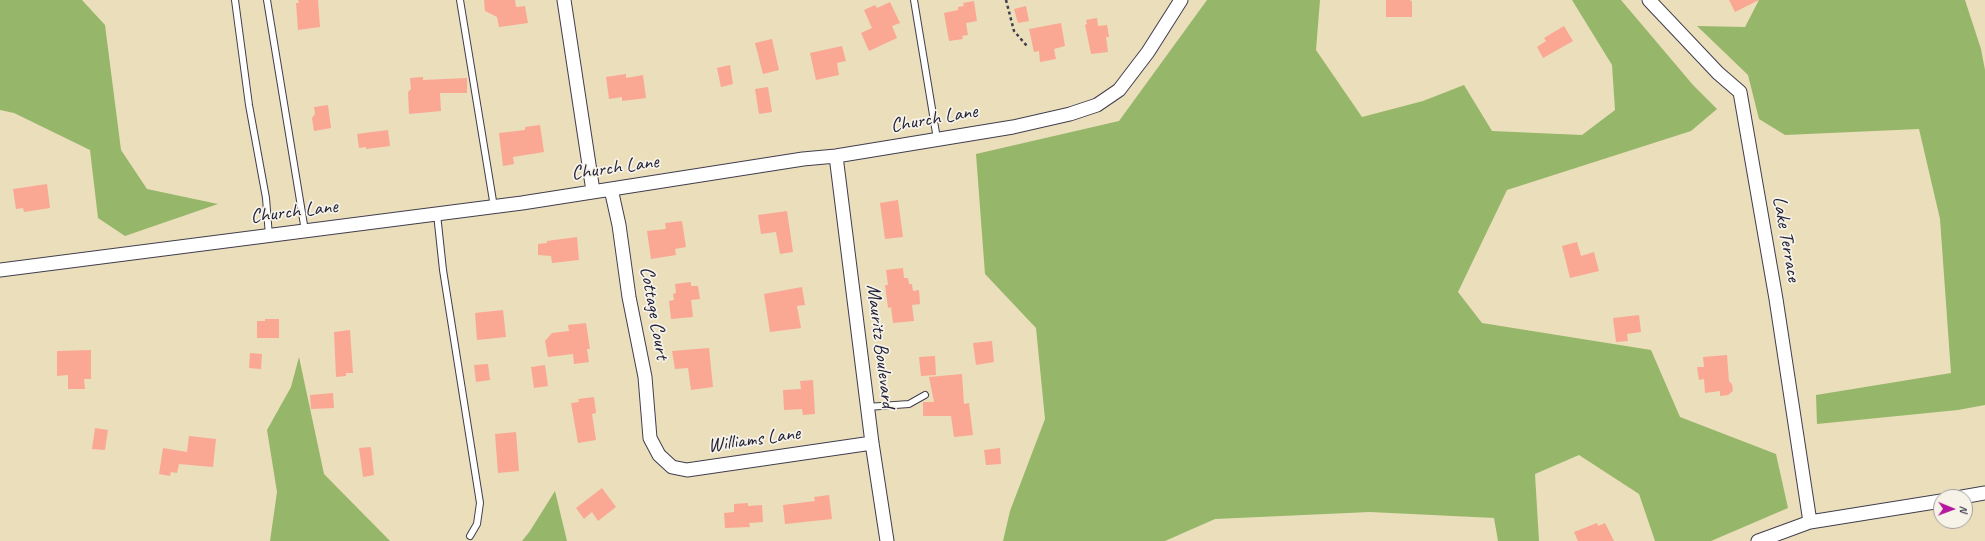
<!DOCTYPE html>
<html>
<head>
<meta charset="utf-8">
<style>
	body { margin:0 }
	#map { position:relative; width:1985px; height:541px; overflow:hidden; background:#ebdebb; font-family:Caveat,sans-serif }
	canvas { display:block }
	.north { position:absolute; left:1933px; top:489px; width:40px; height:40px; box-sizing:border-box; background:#f7f3e8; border:1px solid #a29fa3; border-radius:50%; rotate:91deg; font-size:11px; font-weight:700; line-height:16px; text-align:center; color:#22223b }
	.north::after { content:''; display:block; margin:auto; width:14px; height:18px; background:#b5179e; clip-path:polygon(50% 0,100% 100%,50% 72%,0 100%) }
</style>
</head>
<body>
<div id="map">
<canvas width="1985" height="541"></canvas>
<div class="north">N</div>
</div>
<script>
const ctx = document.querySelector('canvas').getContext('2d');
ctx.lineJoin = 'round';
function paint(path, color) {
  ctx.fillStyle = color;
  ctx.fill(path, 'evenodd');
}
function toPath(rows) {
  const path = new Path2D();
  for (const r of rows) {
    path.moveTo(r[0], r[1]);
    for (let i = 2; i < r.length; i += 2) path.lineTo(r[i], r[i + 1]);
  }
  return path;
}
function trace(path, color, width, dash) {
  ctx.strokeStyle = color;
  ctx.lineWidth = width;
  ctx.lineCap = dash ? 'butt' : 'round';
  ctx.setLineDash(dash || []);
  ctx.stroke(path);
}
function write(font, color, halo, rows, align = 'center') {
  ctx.font = font + ' Caveat,sans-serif';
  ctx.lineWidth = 3.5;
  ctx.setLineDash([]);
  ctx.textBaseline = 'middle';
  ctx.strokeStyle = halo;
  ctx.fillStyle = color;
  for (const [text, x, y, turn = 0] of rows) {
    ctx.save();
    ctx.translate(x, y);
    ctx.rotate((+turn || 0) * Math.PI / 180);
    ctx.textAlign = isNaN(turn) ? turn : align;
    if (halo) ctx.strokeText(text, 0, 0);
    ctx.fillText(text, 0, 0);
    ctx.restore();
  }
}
paint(toPath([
	[0,0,82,0,105,25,121,150,147,189,218,204,125,236,98,218,90,150,14,113,0,110],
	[1207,0,1320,0,1316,50,1362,117,1423,101,1464,85,1492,131,1582,135,1615,110,1612,65,1572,0,1621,0,1693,85,1717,109,1691,131,1507,190,1458,292,1482,323,1651,350,1680,417,1776,454,1788,508,1711,541,1655,541,1639,494,1579,455,1535,474,1539,541,1498,541,1494,518,1370,512,1215,519,1165,541,1003,541,1010,511,1045,419,1036,328,985,274,976,154,1119,121],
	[1759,0,1965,0,1981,49,1985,70,1985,405,1958,410,1817,424,1816,395,1951,373,1940,219,1919,129,1785,135,1759,119,1748,75,1697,26,1745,27],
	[299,357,324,474,390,541,270,541,277,492,267,430,291,387],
	[555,491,567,541,522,541,530,531]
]), '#96b76a');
paint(toPath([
	[298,0,318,0,320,27,298,30,296,3,299,3],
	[484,0,515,0,516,7,525,6,528,23,499,27,497,17,485,11],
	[1386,0,1410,0,1412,2,1412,17,1386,17],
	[1729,0,1759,0,1735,12],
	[974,1,977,21,966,23,968,35,962,36,963,39,949,41,944,13,958,10,958,7,964,6,963,3],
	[890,2,900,23,892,26,897,38,869,51,861,33,872,28,864,10,875,5,877,8],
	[1026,6,1029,21,1018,23,1014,9],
	[1097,18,1098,26,1107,25,1109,37,1106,37,1108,52,1091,54,1085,25,1087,24,1086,20],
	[1061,23,1065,46,1054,49,1056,59,1040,62,1039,51,1034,52,1029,29],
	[1564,26,1573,41,1543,58,1537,47,1546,41,1544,38],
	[772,39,779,70,763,74,755,43],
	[842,46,846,61,837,63,839,75,816,80,810,53],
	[730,65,733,84,721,87,717,68],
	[626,74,626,78,643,75,646,98,622,101,622,97,609,99,606,77],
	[423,77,423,80,467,78,467,93,440,93,441,111,409,114,408,92,411,89,410,78],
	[768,87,772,112,759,114,755,89],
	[328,105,331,128,314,131,312,118,315,114,314,107],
	[540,125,544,152,513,157,514,164,503,166,499,133,525,130,525,127],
	[388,130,390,146,366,149,366,147,359,148,357,134],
	[47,184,50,208,24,212,23,208,16,209,13,189],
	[898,200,903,237,885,239,880,203],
	[787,211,793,252,780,254,776,232,761,234,758,215],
	[682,221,686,247,675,249,676,255,651,259,647,231,666,229,665,223],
	[577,237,579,260,552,263,551,256,538,255,538,244,547,243,547,241],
	[1577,242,1581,256,1594,252,1599,271,1570,278,1562,246],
	[903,268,904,278,908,278,909,284,912,284,913,291,919,290,920,304,912,305,914,321,893,323,891,307,888,308,885,285,888,285,886,270],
	[691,282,691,286,698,286,700,299,691,300,693,317,671,319,669,301,674,300,673,294,676,293,675,284],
	[802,287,805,305,797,306,801,328,770,332,764,294],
	[503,310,506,337,477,340,475,313],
	[1639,315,1641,332,1627,334,1628,341,1616,342,1613,318],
	[265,319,279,319,279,338,257,338,257,321,265,321],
	[586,323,590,349,587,349,589,362,574,364,573,354,548,357,545,341,552,333,569,331,568,325],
	[350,330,353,373,346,373,346,376,336,377,334,332],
	[992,341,994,362,976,365,973,343],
	[709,348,713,387,691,390,688,368,675,369,672,351],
	[91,350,91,379,84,379,85,389,68,389,68,375,57,376,57,351],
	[250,353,262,354,261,369,249,368],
	[1727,355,1729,381,1732,384,1733,391,1728,395,1720,396,1720,391,1705,393,1704,379,1699,380,1697,367,1704,367,1703,357],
	[935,356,936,375,921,376,919,357],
	[488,364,490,380,476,382,474,365],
	[545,365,548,386,534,388,531,367],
	[962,374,964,404,969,403,973,435,954,437,951,416,923,416,923,402,934,402,929,377],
	[813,380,815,414,803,415,802,409,784,410,783,390,801,389,800,381],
	[333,393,334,408,311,409,310,395],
	[594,397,596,413,592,414,596,440,578,443,571,403,579,402,578,399],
	[95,428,108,430,105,450,92,449],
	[516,432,519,471,498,473,495,434],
	[189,436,216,439,213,467,179,464,177,473,171,472,170,476,159,474,163,448,187,452],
	[371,447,374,475,363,477,359,448],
	[1000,448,1001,464,986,465,984,450],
	[602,488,616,507,598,521,592,512,584,519,576,508],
	[829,495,832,519,785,524,783,505,815,501,814,497],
	[748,503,748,506,762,505,763,522,749,523,750,527,725,528,724,513,734,512,734,504],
	[1597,523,1598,526,1605,523,1614,541,1578,541,1574,532]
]), '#faa794');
const lane = toPath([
	[235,0,249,105,266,198,269,236],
	[267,0,305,231],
	[460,0,494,207],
	[914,0,937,139],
	[437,214,443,270,480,503,477,524,470,536],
	[867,407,909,404,925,395]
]);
const street = toPath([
	[564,0,593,191],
	[1649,0,1718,73,1740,92,1776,299,1810,522],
	[836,156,872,443,887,541],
	[611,189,619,225,629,297,645,377,650,438,659,455,672,467,687,470,872,443],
	[0,270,522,203,803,159,836,156,1013,127,1070,114,1097,105,1119,90,1148,52,1181,0],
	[1962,497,1985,493],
	[1758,541,1810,522,1941,501]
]);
trace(lane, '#403e4e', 8);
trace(street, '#403e4e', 15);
trace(toPath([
	[1006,0,1014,31,1027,46]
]), '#403e4e', 2.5, [3, 3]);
trace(lane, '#fff', 6);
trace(street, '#fff', 13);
write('20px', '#22223b', '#f7f3e8', [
	["Church Lane",934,119,-10],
	["Church Lane",615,168,-8],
	["Church Lane",294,212,-7],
	["Lake Terrace",1786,239,80],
	["Cottage Court",654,313,80],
	["Mauritz Boulevard",880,346,83],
	["Williams Lane",754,440,-8]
]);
</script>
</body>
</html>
